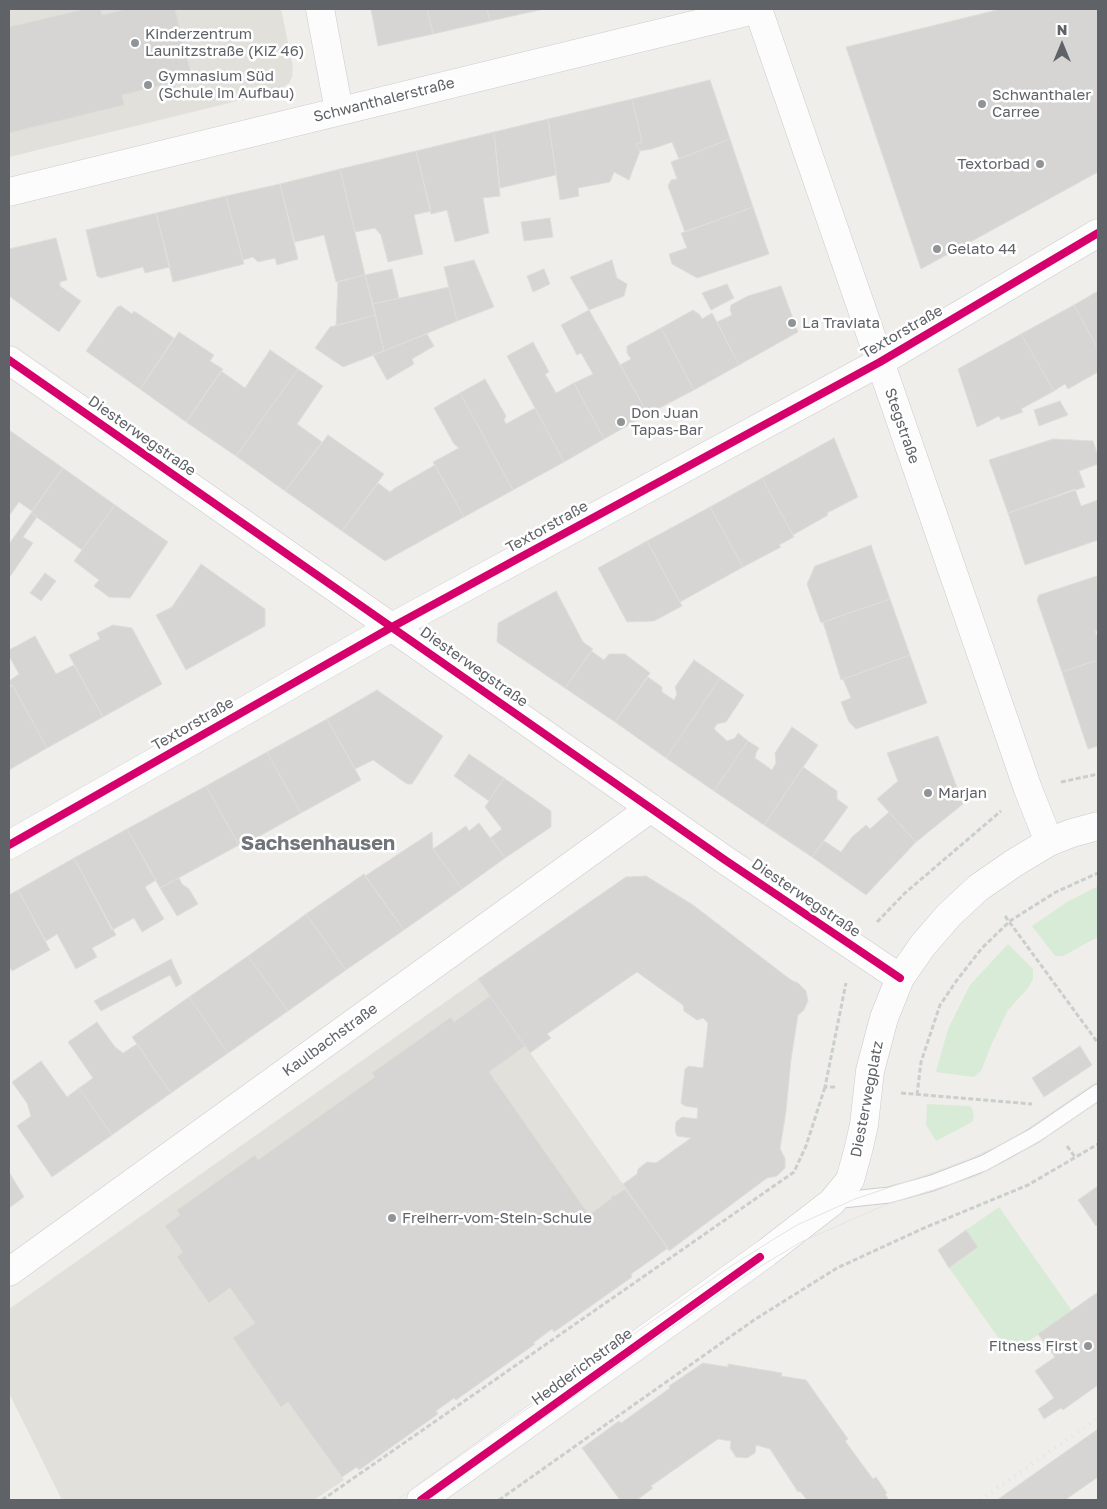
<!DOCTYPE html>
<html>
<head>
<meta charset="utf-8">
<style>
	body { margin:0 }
	#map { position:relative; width:1107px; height:1509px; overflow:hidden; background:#efeeea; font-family:"Golos Text",sans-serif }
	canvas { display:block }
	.frame { position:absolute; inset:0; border:10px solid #5f6368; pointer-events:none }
	.north { position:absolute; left:1037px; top:20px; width:50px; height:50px; -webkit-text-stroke:4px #fff; paint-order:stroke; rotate:0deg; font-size:14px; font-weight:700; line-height:20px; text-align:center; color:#5f6368 }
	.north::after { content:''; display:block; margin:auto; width:18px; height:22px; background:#5f6368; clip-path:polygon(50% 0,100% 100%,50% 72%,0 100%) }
</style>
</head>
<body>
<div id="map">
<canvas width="1107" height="1509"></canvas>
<div class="frame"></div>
<div class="north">N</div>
</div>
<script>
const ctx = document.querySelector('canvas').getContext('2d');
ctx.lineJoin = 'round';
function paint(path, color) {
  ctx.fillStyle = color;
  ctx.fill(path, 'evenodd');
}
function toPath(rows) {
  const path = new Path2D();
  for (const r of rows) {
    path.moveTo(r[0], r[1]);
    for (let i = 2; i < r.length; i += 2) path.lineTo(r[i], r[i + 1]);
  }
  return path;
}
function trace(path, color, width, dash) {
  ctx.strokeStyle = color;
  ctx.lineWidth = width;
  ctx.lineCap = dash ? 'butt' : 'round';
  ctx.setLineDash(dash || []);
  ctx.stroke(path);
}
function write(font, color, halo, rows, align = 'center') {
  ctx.font = font + ' "Golos Text",sans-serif';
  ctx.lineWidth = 5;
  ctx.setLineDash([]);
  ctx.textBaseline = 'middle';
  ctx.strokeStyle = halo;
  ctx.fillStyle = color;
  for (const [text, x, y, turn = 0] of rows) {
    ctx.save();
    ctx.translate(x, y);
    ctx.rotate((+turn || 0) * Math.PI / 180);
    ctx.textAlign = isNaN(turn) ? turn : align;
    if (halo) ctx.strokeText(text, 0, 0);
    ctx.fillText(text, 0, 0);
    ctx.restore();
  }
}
paint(toPath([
	[9,9,281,9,293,67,292,77,289,83,278,91,9,157],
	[478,979,668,1248,631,1274,632,1277,554,1332,552,1329,533,1342,535,1344,456,1400,454,1398,436,1411,359,1470,356,1467,342,1477,344,1480,314,1500,62,1500,9,1393,9,1309]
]), '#e2e0da');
paint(toPath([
	[1098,886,1098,937,1063,956,1055,956,1032,926,1067,902],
	[1008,944,1033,969,1033,978,1029,987,1008,1010,992,1043,981,1071,974,1077,936,1072,948,1029,970,985],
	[927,1104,970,1106,973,1111,974,1117,972,1122,936,1141,926,1125],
	[999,1207,1072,1311,1010,1354,949,1268,978,1247,966,1230]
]), '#d8ebd6');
const building = toPath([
	[85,9,100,9,102,15,127,9,175,9,192,78,122,95,124,105,9,133,9,27,85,9],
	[371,9,427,9,433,34,378,46,371,9],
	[427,9,487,9,490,21,433,34,427,9],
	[487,9,544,9,490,21,487,9],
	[1001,9,1098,9,1098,172,921,269,846,47,1001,9],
	[710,80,730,139,679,159,672,142,652,149,640,151,636,144,642,142,632,99,710,80],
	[632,99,642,142,636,144,640,151,629,180,614,172,610,182,578,188,579,196,560,200,548,119,632,99],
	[548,119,556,175,500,188,494,132,548,119],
	[494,132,500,196,483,198,489,233,455,242,447,210,431,214,416,151,494,132],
	[730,139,753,207,685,232,668,186,671,180,677,179,671,162,730,139],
	[416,151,431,211,414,215,423,254,388,262,381,235,375,228,355,232,340,169,416,151],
	[340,169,365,275,336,282,324,235,295,242,280,184,340,169],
	[280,184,298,259,277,265,275,258,258,262,253,257,243,260,226,196,280,184],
	[226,196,244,264,173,282,156,213,226,196],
	[753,207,769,254,697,278,672,264,669,254,687,248,681,233,753,207],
	[156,213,170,267,145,273,143,267,101,278,97,276,86,230,156,213],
	[550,218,553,237,524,241,521,222,550,218],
	[56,238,67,280,60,282,60,286,81,301,59,332,9,296,9,249,56,238],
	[474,260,494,307,457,321,444,267,474,260],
	[612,260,617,278,627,284,624,296,589,310,570,277,612,260],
	[392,269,399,298,373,304,365,275,392,269],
	[544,269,550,284,533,292,527,276,544,269],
	[365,275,375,315,336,326,338,282,365,275],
	[727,284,734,298,711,310,702,293,727,284],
	[781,286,798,332,739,365,717,322,732,315,730,310,731,305,748,296,781,286],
	[449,287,457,321,384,351,373,304,449,287],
	[1098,291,1098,349,1074,305,1098,291],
	[1074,305,1098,349,1098,372,1068,389,1065,384,1054,391,1021,334,1074,305],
	[121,306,132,314,134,311,174,338,140,389,86,351,117,307,121,306],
	[589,310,648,414,604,439,574,383,593,374,581,353,577,355,561,325,589,310],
	[693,310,700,315,702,319,712,313,739,365,694,390,661,328,693,310],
	[375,315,384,351,343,367,315,348,330,327,375,315],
	[661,328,694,390,648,414,620,365,631,359,627,353,627,346,661,328],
	[179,332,214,355,210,361,223,369,186,422,140,389,179,332],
	[427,334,434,346,412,359,414,364,387,380,373,355,427,334],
	[1021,334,1054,391,1021,409,1023,412,1001,420,999,416,977,427,958,369,1021,334],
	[533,342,549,372,545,374,556,393,574,383,604,439,564,462,507,356,533,342],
	[270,350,298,369,236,456,186,422,221,371,245,388,270,350],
	[298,369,323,386,297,424,322,442,285,491,236,456,298,369],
	[485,379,506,416,504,420,506,424,535,408,564,462,513,490,460,393,485,379],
	[460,393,513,490,464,517,433,462,459,448,454,444,434,408,460,393],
	[1060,401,1068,415,1039,426,1034,410,1060,401],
	[9,430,63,468,32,511,19,502,9,516,9,430],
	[328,435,384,474,342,531,285,491,328,435],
	[834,438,858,497,827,513,828,515,793,535,762,478,834,438],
	[1053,439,1093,441,1098,456,1098,464,1079,471,1085,487,1008,513,989,460,1053,439],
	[435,465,464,517,385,561,342,531,378,483,390,492,395,488,435,465],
	[63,468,115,505,82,550,31,513,63,468],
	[762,478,794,537,779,545,781,547,743,567,710,507,762,478],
	[1075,489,1081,506,1098,500,1098,540,1025,565,1008,513,1075,489],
	[115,505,168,542,130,598,109,597,94,586,99,580,74,561,115,505],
	[710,507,743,567,680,602,647,541,710,507],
	[31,513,37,517,23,537,33,543,9,578,9,544,31,513],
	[647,541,682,606,654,621,627,622,598,568,647,541],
	[871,545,890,599,821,623,807,584,815,566,871,545],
	[201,564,265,609,265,626,186,670,156,615,172,607,201,564],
	[45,573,56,581,41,601,30,593,45,573],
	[1097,576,1098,631,1095,631,1098,639,1098,660,1062,672,1037,600,1039,595,1097,576],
	[556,591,583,642,593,649,565,688,497,642,498,623,556,591],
	[890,599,910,655,841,680,823,622,890,599],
	[113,625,132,628,162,684,103,717,69,655,100,639,97,633,113,625],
	[35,636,56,674,74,665,103,717,47,748,13,686,11,686,9,683,9,681,19,674,9,656,9,650,35,636],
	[591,651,604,660,609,654,625,654,650,673,615,722,565,688,591,651],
	[910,655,927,703,856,729,849,722,841,702,851,698,843,679,910,655],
	[694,660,720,678,666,758,615,722,648,677,662,687,662,692,674,700,677,694,675,687,694,660],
	[1098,660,1098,746,1088,749,1062,672,1098,660],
	[720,678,744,695,726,722,717,724,714,729,727,741,735,738,738,733,748,741,714,791,666,758,720,678],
	[13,686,47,748,9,770,9,687,13,686],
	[377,690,443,736,412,784,407,784,373,760,355,769,327,719,377,690],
	[327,719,361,780,301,813,267,752,327,719],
	[792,727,818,745,764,825,714,791,748,741,759,748,756,753,755,758,772,770,776,763,775,753,792,727],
	[938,736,963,804,916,842,877,799,898,781,887,753,938,736],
	[267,752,301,813,240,847,206,786,267,752],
	[469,754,504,778,489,801,454,776,469,754],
	[803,767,837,791,837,799,848,807,812,857,764,825,803,767],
	[504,778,551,811,551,827,505,858,490,838,502,829,485,807,504,778],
	[206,786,239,845,160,888,127,829,206,786],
	[889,812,916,842,866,895,812,857,824,841,841,852,852,837,866,825,870,829,889,812],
	[479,823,505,858,462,889,433,849,463,828,466,826,469,831,479,823],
	[127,829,156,880,145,887,164,919,142,932,134,918,112,930,74,858,127,829],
	[432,832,433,849,462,889,404,930,365,876,432,832],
	[74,858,116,935,92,948,97,957,76,969,57,934,46,941,18,890,74,858],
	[364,874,404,930,346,970,306,914,364,874],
	[646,876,693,905,791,980,798,983,806,991,808,1001,804,1010,798,1015,791,1059,786,1111,780,1149,785,1158,785,1168,777,1176,767,1178,669,1251,623,1184,637,1174,638,1169,647,1162,656,1163,691,1138,677,1136,675,1130,676,1122,682,1117,697,1119,698,1108,685,1106,681,1103,685,1069,689,1066,703,1068,708,1023,703,1018,697,1020,684,1011,683,1005,637,972,547,1034,551,1038,530,1053,478,979,626,877,646,876],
	[179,878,182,884,189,889,198,904,177,916,160,888,179,878],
	[18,890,50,950,12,971,9,966,9,895,18,890],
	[306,914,346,970,288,1011,248,956,306,914],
	[248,956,288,1011,228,1053,189,997,248,956],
	[171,959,182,983,176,987,170,975,101,1011,94,1001,171,959],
	[490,996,525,1046,489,1072,589,1215,612,1198,611,1197,614,1195,615,1196,625,1189,668,1248,631,1274,632,1277,554,1332,552,1329,533,1343,535,1344,456,1400,454,1398,436,1411,438,1414,359,1470,357,1467,342,1477,288,1402,281,1407,233,1338,255,1323,230,1288,209,1303,177,1257,183,1252,165,1226,180,1215,177,1210,255,1155,258,1160,375,1077,372,1073,451,1017,454,1022,490,996],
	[189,997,228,1053,171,1093,132,1037,189,997],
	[97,1022,115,1047,123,1053,137,1044,171,1093,112,1135,79,1088,93,1078,68,1042,97,1022],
	[1080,1046,1092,1065,1044,1097,1032,1078,1080,1046],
	[41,1061,67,1097,79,1088,112,1135,52,1177,17,1126,31,1116,27,1103,12,1082,41,1061],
	[9,1172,24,1197,9,1208,9,1172],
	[1098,1186,1098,1224,1096,1226,1078,1200,1098,1186],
	[966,1230,978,1247,949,1268,938,1250,966,1230],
	[1098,1292,1098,1385,1063,1410,1061,1408,1044,1419,1038,1409,1054,1398,1035,1371,1055,1357,1038,1334,1098,1292],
	[703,1363,728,1367,728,1364,782,1373,781,1376,806,1380,848,1439,845,1441,873,1479,876,1477,887,1493,885,1494,889,1500,807,1500,800,1491,798,1492,770,1449,756,1445,755,1453,747,1458,736,1457,730,1448,731,1441,718,1439,651,1486,653,1488,637,1500,620,1500,582,1448,619,1421,621,1423,670,1388,669,1386,703,1363],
	[1098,1429,1098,1477,1065,1500,997,1500,1098,1429]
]);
paint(building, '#d6d5d3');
trace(building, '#deddd9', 1);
const lane = toPath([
	[833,1201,889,1195,932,1183,984,1163,1035,1135,1098,1092]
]);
const street = toPath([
	[320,9,339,111],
	[758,9,1028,789,1049,842],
	[9,192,759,9],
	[9,360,725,860,900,978],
	[9,845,392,627,880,362,1098,233],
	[9,1272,651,808]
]);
const secondary = toPath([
	[421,1500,766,1253,832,1202,850,1180,858,1151,864,1125,870,1071,884,1018,900,978,923,945,949,915,978,888,1014,863,1049,842,1072,833,1098,826]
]);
trace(lane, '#cbcccc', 17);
trace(street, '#cbcccc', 29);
trace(secondary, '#cacacb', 29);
trace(toPath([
	[1061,782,1098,774],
	[1005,916,1098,1043],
	[877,922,905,893,1001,811],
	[835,1087,825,1087,846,983],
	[901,1093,1032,1104],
	[917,1095,921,1062,940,1005,957,980,982,948,1010,921,1056,892,1098,873],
	[1067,1146,1075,1157],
	[322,1500,794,1172,806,1146,825,1087],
	[499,1500,754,1320,837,1268,924,1228,1028,1185,1098,1144]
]), '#cacfcc', 3, [5, 2.5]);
trace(lane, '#fdfcfc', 15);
trace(street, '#fdfcfc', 28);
trace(secondary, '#fdfcfc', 28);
trace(toPath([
	[397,1500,728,1268,774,1239,797,1225,855,1199,932,1173,972,1158,1000,1145,1023,1132,1098,1081],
	[427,1500,748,1274,801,1242,885,1205,977,1176,1013,1157,1056,1131,1098,1102]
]), '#e4e4e4', 1);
trace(toPath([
	[980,1500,1098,1418]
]), '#e4e4e4', 4, [1, 6]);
trace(toPath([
	[9,360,725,860,900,978],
	[9,845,392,627,880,362,1098,233],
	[421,1500,760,1257]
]), '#d6006c', 8);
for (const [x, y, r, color] of [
	[135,43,5,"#919496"],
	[148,85,5,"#919496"],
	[982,104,5,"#919496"],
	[1040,164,5,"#919496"],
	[937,249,5,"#919496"],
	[792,323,5,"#919496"],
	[621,422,5,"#919496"],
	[928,793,5,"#919496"],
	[392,1218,5,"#919496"],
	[1088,1346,5,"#919496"]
]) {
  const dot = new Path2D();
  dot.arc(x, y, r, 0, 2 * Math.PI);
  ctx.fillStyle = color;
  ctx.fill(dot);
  trace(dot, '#fff', 2);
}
write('15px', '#5f6368', '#fff', [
	["Kinderzentrum",145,34],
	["Launitzstraße (KiZ 46)",145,51],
	["Gymnasium Süd",158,76],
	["(Schule im Aufbau)",158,93],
	["Schwanthaler",992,95],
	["Carree",992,112],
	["Textorbad",1030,164,"right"],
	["Gelato 44",947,249],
	["La Traviata",802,323],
	["Don Juan",631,413],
	["Tapas-Bar",631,430],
	["Marjan",938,793],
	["Freiherr-vom-Stein-Schule",402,1218],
	["Fitness First",1078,1346,"right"]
], 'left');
write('15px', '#5f6368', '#fff', [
	["Schwanthalerstraße",384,100,-14],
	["Textorstraße",902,332,-30],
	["Stegstraße",902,426,71],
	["Diesterwegstraße",142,436,35],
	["Textorstraße",547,527,-29],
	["Diesterwegstraße",474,667,35],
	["Textorstraße",193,724,-30],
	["Diesterwegstraße",806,898,34],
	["Kaulbachstraße",330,1040,-36],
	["Diesterwegplatz",867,1099,-79],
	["Hedderichstraße",582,1367,-36]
]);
write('bold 20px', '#70757a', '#fff', [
	["Sachsenhausen",318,844]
]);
</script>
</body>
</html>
